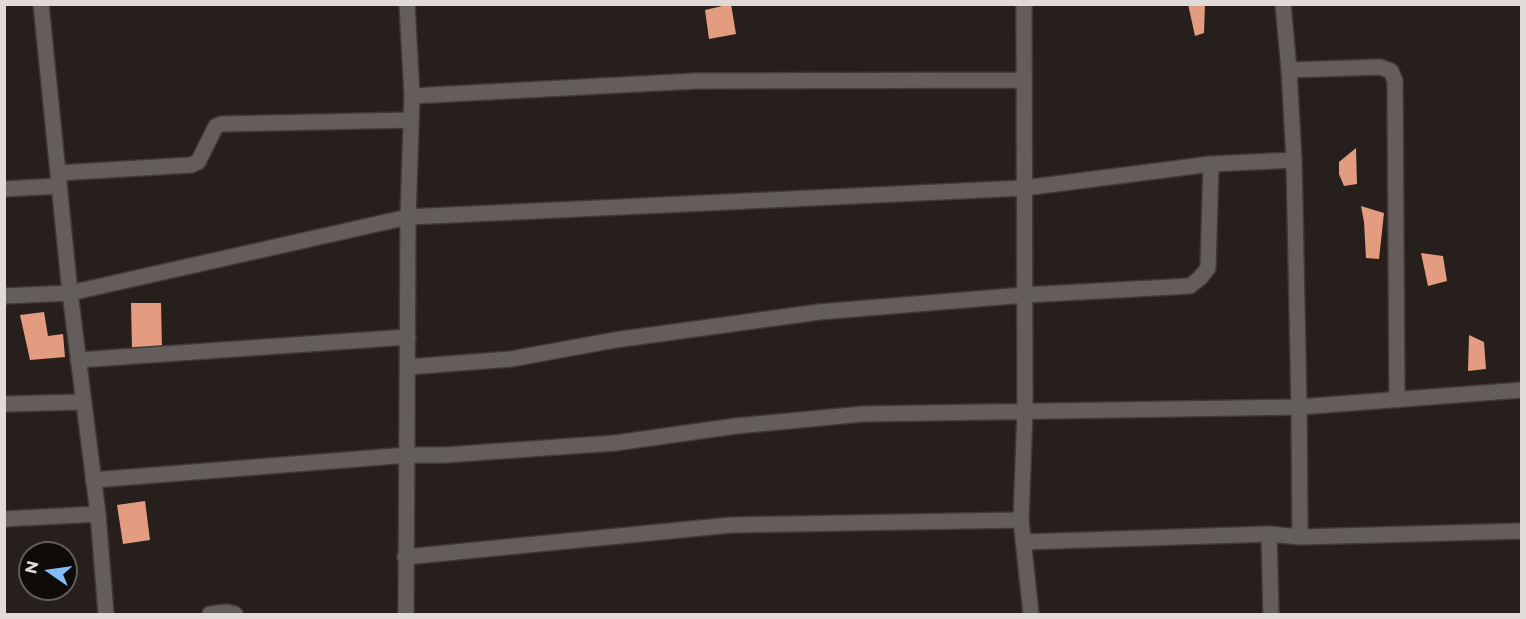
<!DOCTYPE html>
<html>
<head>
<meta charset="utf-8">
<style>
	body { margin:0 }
	#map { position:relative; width:1526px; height:619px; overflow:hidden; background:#271f1c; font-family:Montserrat,sans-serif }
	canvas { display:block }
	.frame { position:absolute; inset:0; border:6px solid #e0dad8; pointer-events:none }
	.north { position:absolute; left:18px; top:541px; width:60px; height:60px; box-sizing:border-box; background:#0d0a08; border:2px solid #615d5b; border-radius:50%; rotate:283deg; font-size:16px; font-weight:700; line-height:24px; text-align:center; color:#e0dad8 }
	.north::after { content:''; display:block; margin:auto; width:21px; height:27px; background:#84bcfb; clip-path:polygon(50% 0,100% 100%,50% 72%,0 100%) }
</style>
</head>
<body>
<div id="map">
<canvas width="1526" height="619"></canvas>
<div class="frame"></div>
<div class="north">N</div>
</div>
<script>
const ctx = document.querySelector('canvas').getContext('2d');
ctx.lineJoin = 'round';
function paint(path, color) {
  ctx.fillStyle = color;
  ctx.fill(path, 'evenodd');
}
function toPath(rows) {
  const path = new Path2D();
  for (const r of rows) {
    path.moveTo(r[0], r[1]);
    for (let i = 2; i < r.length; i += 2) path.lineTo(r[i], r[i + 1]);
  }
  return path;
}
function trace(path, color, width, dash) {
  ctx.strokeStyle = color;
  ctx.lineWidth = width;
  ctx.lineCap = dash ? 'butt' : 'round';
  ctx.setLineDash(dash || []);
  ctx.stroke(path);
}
paint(toPath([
	[731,4,736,34,709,39,705,10],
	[1188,4,1205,4,1204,33,1195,36],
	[1356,148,1357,184,1344,186,1339,174,1339,162],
	[1361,206,1384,213,1379,259,1366,258,1364,222],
	[1421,253,1443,256,1447,281,1428,286],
	[131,303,161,303,162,349,132,350],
	[44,312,48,336,63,334,65,357,30,360,20,315],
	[1469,335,1484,342,1486,369,1468,371],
	[145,501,150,540,123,544,117,505]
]), '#e49c80');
const minor = toPath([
	[41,4,70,293,98,514,106,614],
	[1024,4,1025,411,1021,520,1031,614],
	[1283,4,1289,70,1294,160,1299,407,1300,537],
	[1289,70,1380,67,1391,71,1395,81,1397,400],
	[412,96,696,81,1024,80],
	[58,173,191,165,198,162,216,126,222,124,411,120],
	[4,189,59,186],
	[4,296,70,293,408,217,1024,188,1211,164,1294,160],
	[78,360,408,337],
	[408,367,511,359,615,340,819,312,1025,295,1190,286,1200,278,1208,268,1211,164],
	[4,404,83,402],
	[93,480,408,455,445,455,615,443,736,426,863,414,1299,407,1522,390],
	[4,519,98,514],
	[1269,534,1271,614],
	[1023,542,1269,534,1300,537,1522,531],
	[405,557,731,525,1021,520],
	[210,614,227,612,235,614],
	[406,614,408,217,412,96,407,4]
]);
trace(minor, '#413936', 18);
trace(minor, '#635e5c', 15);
</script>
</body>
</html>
